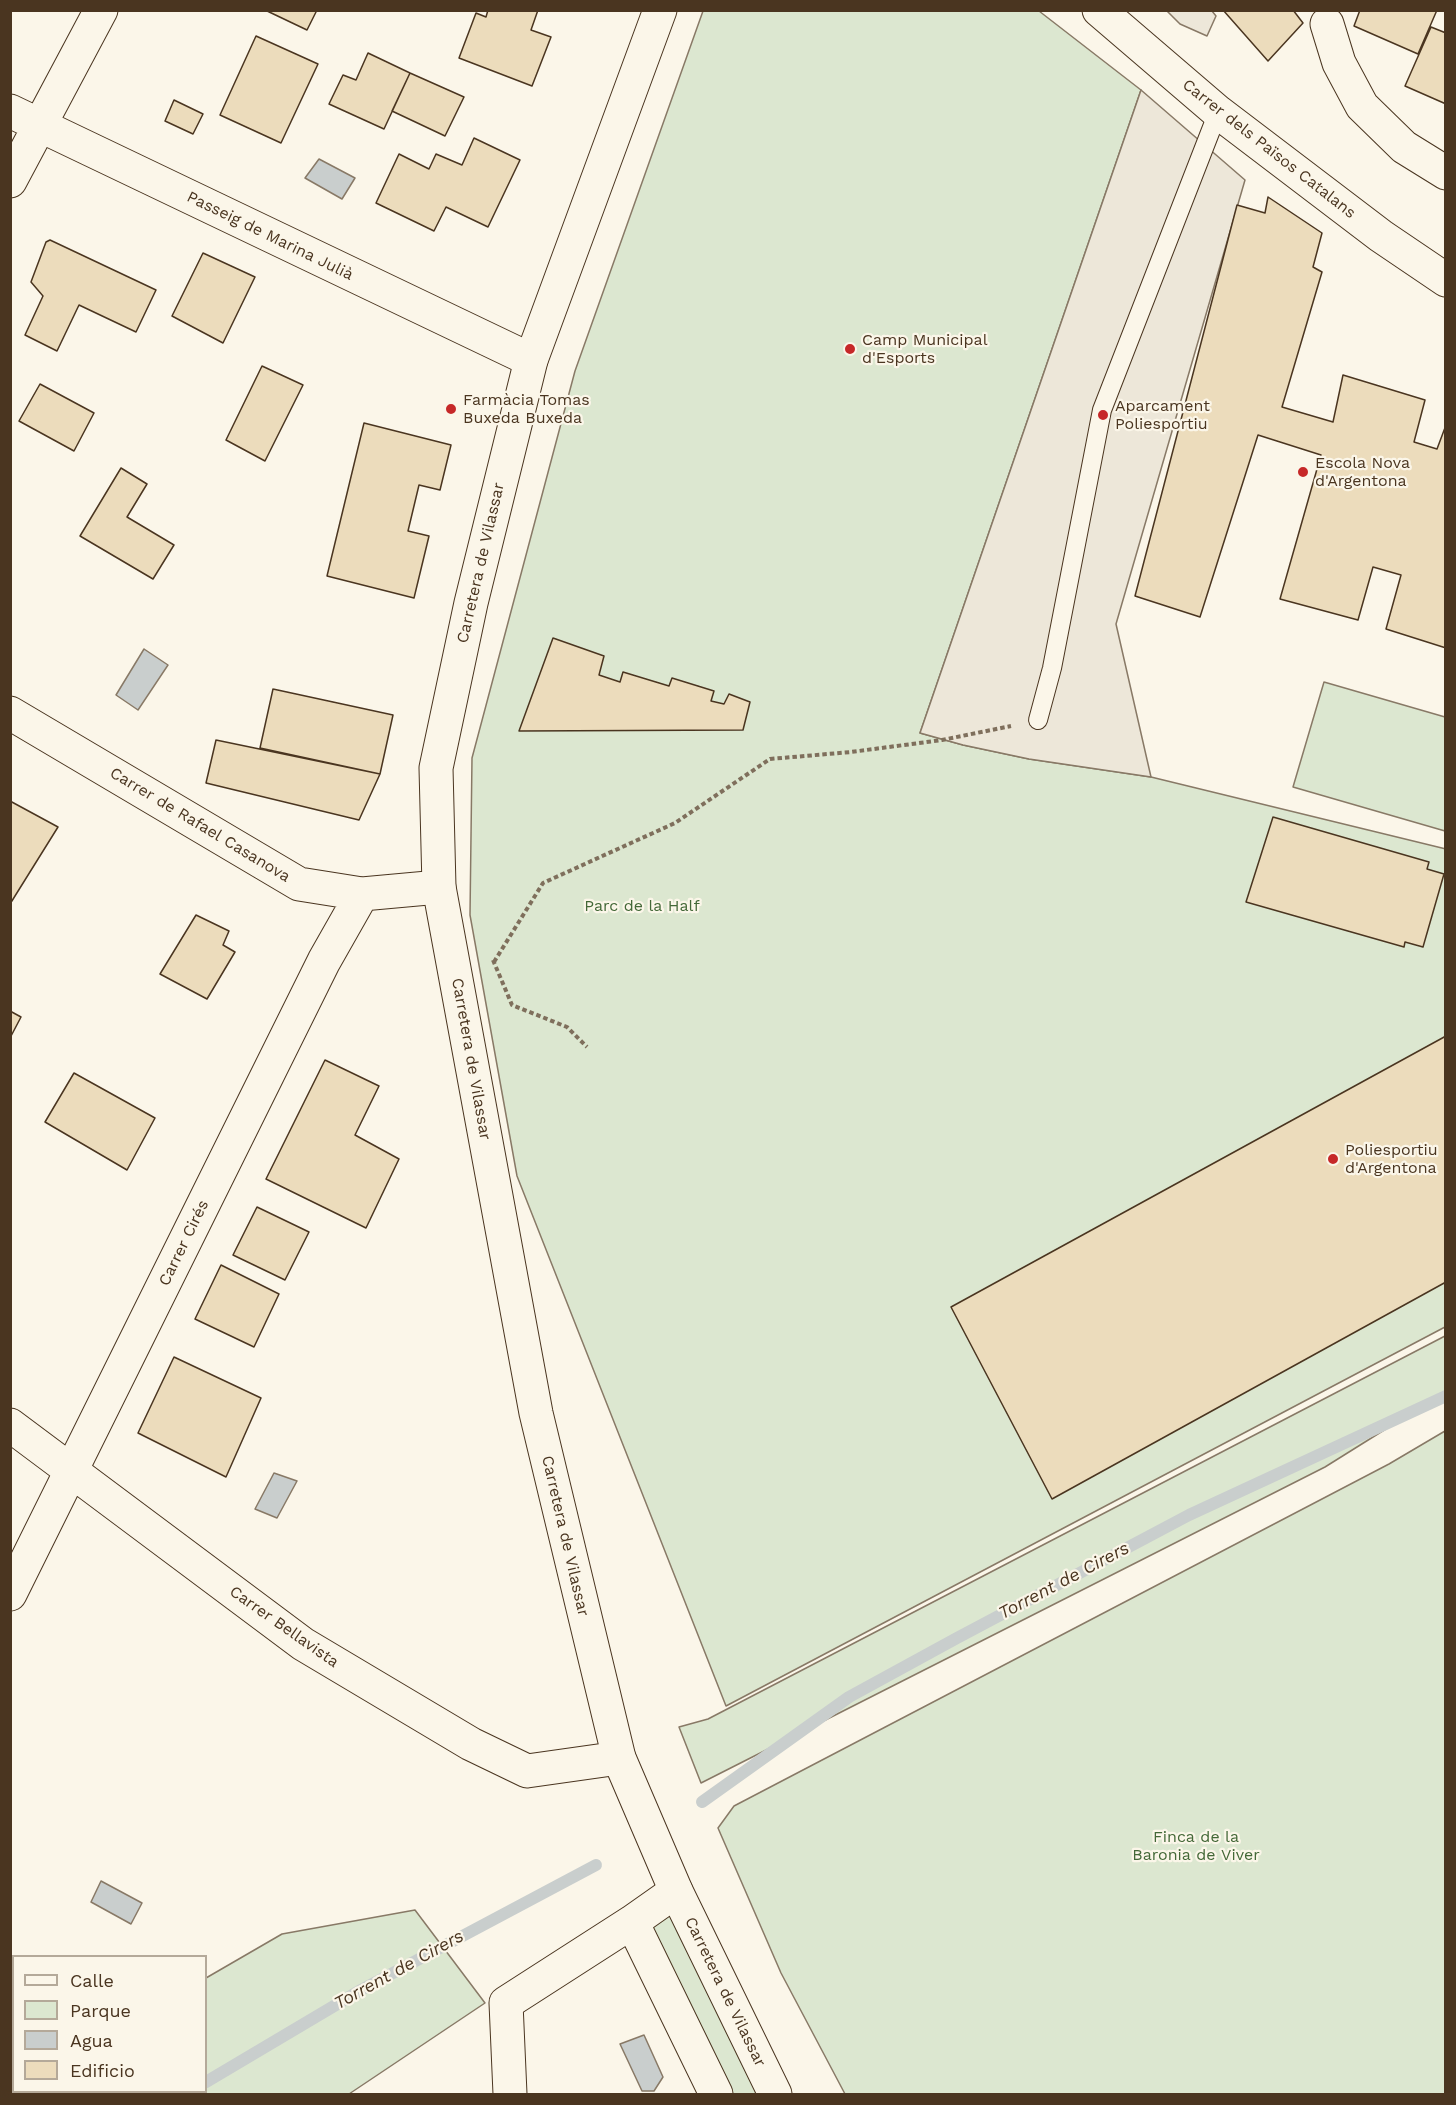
<!DOCTYPE html>
<html>
<head>
<meta charset="utf-8">
<style>
	body { margin:0 }
	#map { position:relative; width:1456px; height:2105px; overflow:hidden; background:#fbf6e9; font-family:"Work Sans",sans-serif }
	canvas { display:block }
	.frame { position:absolute; inset:0; border:12px solid #4a3520; pointer-events:none }
	.legend { position:absolute; left:12px; top:1955px; width:195px; height:138px; box-sizing:border-box; background:#fbf6e9; border:2px solid #b4a999; margin:0; padding:8px 10px; list-style:none; font-size:18px; color:#4a3520 }
	.legend li { display:flex; align-items:center; gap:12px; height:30px }
	.legend b { width:30px; border:2px solid #b4a999 }
</style>
</head>
<body>
<div id="map">
<canvas width="1456" height="2105"></canvas>
<div class="frame"></div>
<ul class="legend">
<li><b style="height:8px;background:#fbf6e9"></b>Calle</li>
<li><b style="height:16px;background:#dce7d0"></b>Parque</li>
<li><b style="height:16px;background:#c9cecd"></b>Agua</li>
<li><b style="height:16px;background:#ecdcbc"></b>Edificio</li>
</ul>
</div>
<script>
const ctx = document.querySelector('canvas').getContext('2d');
ctx.lineJoin = 'round';
function paint(path, color) {
  ctx.fillStyle = color;
  ctx.fill(path, 'evenodd');
}
function toPath(rows) {
  const path = new Path2D();
  for (const r of rows) {
    path.moveTo(r[0], r[1]);
    for (let i = 2; i < r.length; i += 2) path.lineTo(r[i], r[i + 1]);
  }
  return path;
}
function trace(path, color, width, dash) {
  ctx.strokeStyle = color;
  ctx.lineWidth = width;
  ctx.lineCap = dash ? 'butt' : 'round';
  ctx.setLineDash(dash || []);
  ctx.stroke(path);
}
function write(font, color, halo, rows, align = 'center') {
  ctx.font = font + ' "Work Sans",sans-serif';
  ctx.lineWidth = 4.5;
  ctx.setLineDash([]);
  ctx.textBaseline = 'middle';
  ctx.strokeStyle = halo;
  ctx.fillStyle = color;
  for (const [text, x, y, turn = 0] of rows) {
    ctx.save();
    ctx.translate(x, y);
    ctx.rotate((+turn || 0) * Math.PI / 180);
    ctx.textAlign = isNaN(turn) ? turn : align;
    if (halo) ctx.strokeText(text, 0, 0);
    ctx.fillText(text, 0, 0);
    ctx.restore();
  }
}
const green = toPath([
	[703,11,1039,11,1141,90,920,733,963,745,1029,759,1151,777,1446,849,1445,1327,726,1706,517,1176,470,915,472,758,575,371,703,11],
	[1324,682,1445,717,1445,831,1293,787,1324,682],
	[1445,1336,1445,1392,1325,1467,701,1783,679,1727,708,1719,1445,1336],
	[1445,1431,1445,2094,845,2094,781,1973,718,1828,734,1806,1389,1464,1445,1431],
	[676,1891,775,2094,716,2094,632,1922,676,1891],
	[415,1910,485,2003,349,2094,11,2094,11,2090,13,2088,14,2092,206,2092,206,1978,282,1934,415,1910]
]);
paint(green, '#dce7d0');
trace(green, '#887966', 1.5);
const parking = toPath([
	[1167,11,1212,11,1216,16,1207,36,1180,24,1167,11],
	[1141,90,1245,180,1116,624,1151,777,1029,759,963,745,920,733,1141,90]
]);
paint(parking, '#ede7d9');
trace(parking, '#887966', 1.5);
const water = toPath([
	[319,159,355,178,342,199,305,178,319,159],
	[144,649,168,665,138,710,116,695,144,649],
	[274,1473,297,1481,277,1518,255,1509,274,1473],
	[101,1881,142,1903,131,1924,91,1902,101,1881],
	[644,2035,663,2077,654,2091,642,2091,620,2044,644,2035]
]);
paint(water, '#c9cecd');
trace(water, '#887966', 1.5);
trace(toPath([
	[702,1802,849,1697,957,1638,1189,1515,1446,1396],
	[206,2082,361,1990,596,1865],
	[184,2094,189,2092]
]), '#c9cecd', 12);
const building = toPath([
	[265,10,317,10,307,30,265,10],
	[488,10,538,10,531,30,551,37,532,86,459,58,476,13,486,17,488,10],
	[1223,10,1293,10,1303,23,1268,61,1223,10],
	[1360,10,1437,10,1418,54,1354,26,1360,10],
	[1431,27,1446,33,1446,104,1405,86,1431,27],
	[256,36,318,64,281,143,220,115,256,36],
	[368,53,410,73,384,129,329,104,343,75,356,80,368,53],
	[410,73,464,97,445,136,392,111,410,73],
	[174,100,203,114,193,134,165,121,174,100],
	[474,138,520,160,488,227,446,207,434,231,376,203,399,154,429,169,436,154,462,165,474,138],
	[1268,197,1322,233,1313,267,1322,272,1282,407,1333,422,1343,375,1425,400,1414,442,1437,449,1446,425,1446,648,1386,629,1401,575,1373,567,1358,620,1280,599,1321,455,1258,435,1200,617,1135,596,1237,205,1265,213,1268,197],
	[50,240,156,290,136,332,79,305,57,351,25,335,43,296,31,282,46,242,50,240],
	[203,253,255,277,223,343,172,316,203,253],
	[262,366,303,385,265,461,226,440,262,366],
	[40,384,94,413,74,451,19,421,40,384],
	[364,423,451,445,440,490,419,485,408,531,429,536,414,598,327,576,364,423],
	[121,468,147,484,127,517,174,545,153,579,80,536,121,468],
	[553,638,604,656,599,675,620,682,623,672,669,686,672,678,714,691,711,701,724,704,729,694,750,702,743,730,519,731,553,638],
	[273,689,393,715,380,774,260,748,273,689],
	[216,740,380,774,359,820,206,783,216,740],
	[10,801,58,827,10,904,10,801],
	[1273,817,1429,862,1427,869,1444,874,1423,947,1405,942,1404,947,1246,902,1273,817],
	[196,915,229,931,223,945,235,952,207,999,160,974,196,915],
	[10,1011,21,1017,10,1038,10,1011],
	[1446,1036,1446,1282,1052,1499,951,1307,1446,1036],
	[325,1060,379,1086,355,1135,399,1159,366,1228,266,1179,325,1060],
	[74,1073,155,1118,127,1170,45,1122,74,1073],
	[257,1207,309,1232,285,1280,233,1255,257,1207],
	[221,1265,279,1294,254,1347,195,1319,221,1265],
	[174,1357,261,1398,226,1477,138,1433,174,1357]
]);
paint(building, '#ecdcbc');
trace(building, '#4a3520', 1.5);
const service = toPath([
	[1038,720,1052,668,1102,410,1218,112]
]);
const minor = toPath([
	[1099,10,1218,112,1381,236,1446,280],
	[1327,24,1339,63,1362,106,1404,147,1446,173],
	[10,111,531,360],
	[10,181,101,10],
	[10,713,299,884,362,894,439,887],
	[10,1425,303,1644,471,1744,527,1771,619,1758],
	[10,1594,324,961,362,894],
	[632,1922,716,2094],
	[510,2094,506,2003,632,1922,676,1891]
]);
const tertiary = toPath([
	[660,10,531,360,471,603,436,768,439,887,536,1413,619,1758,676,1891,775,2094]
]);
trace(service, '#4a3520', 20);
trace(minor, '#4a3520', 35);
trace(tertiary, '#4a3520', 35);
trace(toPath([
	[493,960,512,1005,567,1027,587,1047],
	[494,962,543,883,675,823,770,759,851,752,942,740,1011,726]
]), '#7f6f5c', 4, [4.5, 3]);
trace(service, '#fbf6e9', 18);
trace(minor, '#fbf6e9', 33);
trace(tertiary, '#fbf6e9', 33);
for (const [x, y, r, color] of [
	[850,349,6,"#c62828"],
	[451,409,6,"#c62828"],
	[1103,415,6,"#c62828"],
	[1303,472,6,"#c62828"],
	[1333,1159,6,"#c62828"]
]) {
  const dot = new Path2D();
  dot.arc(x, y, r, 0, 2 * Math.PI);
  ctx.fillStyle = color;
  ctx.fill(dot);
  trace(dot, '#fbf6e9', 2);
}
write('16px', '#4a3520', '#fbf6e9', [
	["Carrer dels Països Catalans",1269,149,38],
	["Passeig de Marina Julià",270,236,26],
	["Carretera de Vilassar",481,563,-77],
	["Carrer de Rafael Casanova",200,825,31],
	["Carretera de Vilassar",471,1059,80],
	["Carrer Cirés",184,1243,-64],
	["Carretera de Vilassar",565,1536,77],
	["Carrer Bellavista",284,1627,35],
	["Carretera de Vilassar",725,1992,64]
]);
write('16px', '#4a3520', '#fbf6e9', [
	["Camp Municipal",862,340],
	["d'Esports",862,358],
	["Farmàcia Tomas",463,400],
	["Buxeda Buxeda",463,418],
	["Aparcament",1115,406],
	["Poliesportiu",1115,424],
	["Escola Nova",1315,463],
	["d'Argentona",1315,481],
	["Poliesportiu",1345,1150],
	["d'Argentona",1345,1168]
], 'left');
write('16px', '#436837', '#fbf6e9', [
	["Parc de la Half",642,906],
	["Finca de la",1196,1837],
	["Baronia de Viver",1196,1855]
]);
write('italic 18px', '#4a3520', '#fbf6e9', [
	["Torrent de Cirers",1064,1581,-28],
	["Torrent de Cirers",399,1970,-29]
]);
</script>
</body>
</html>
